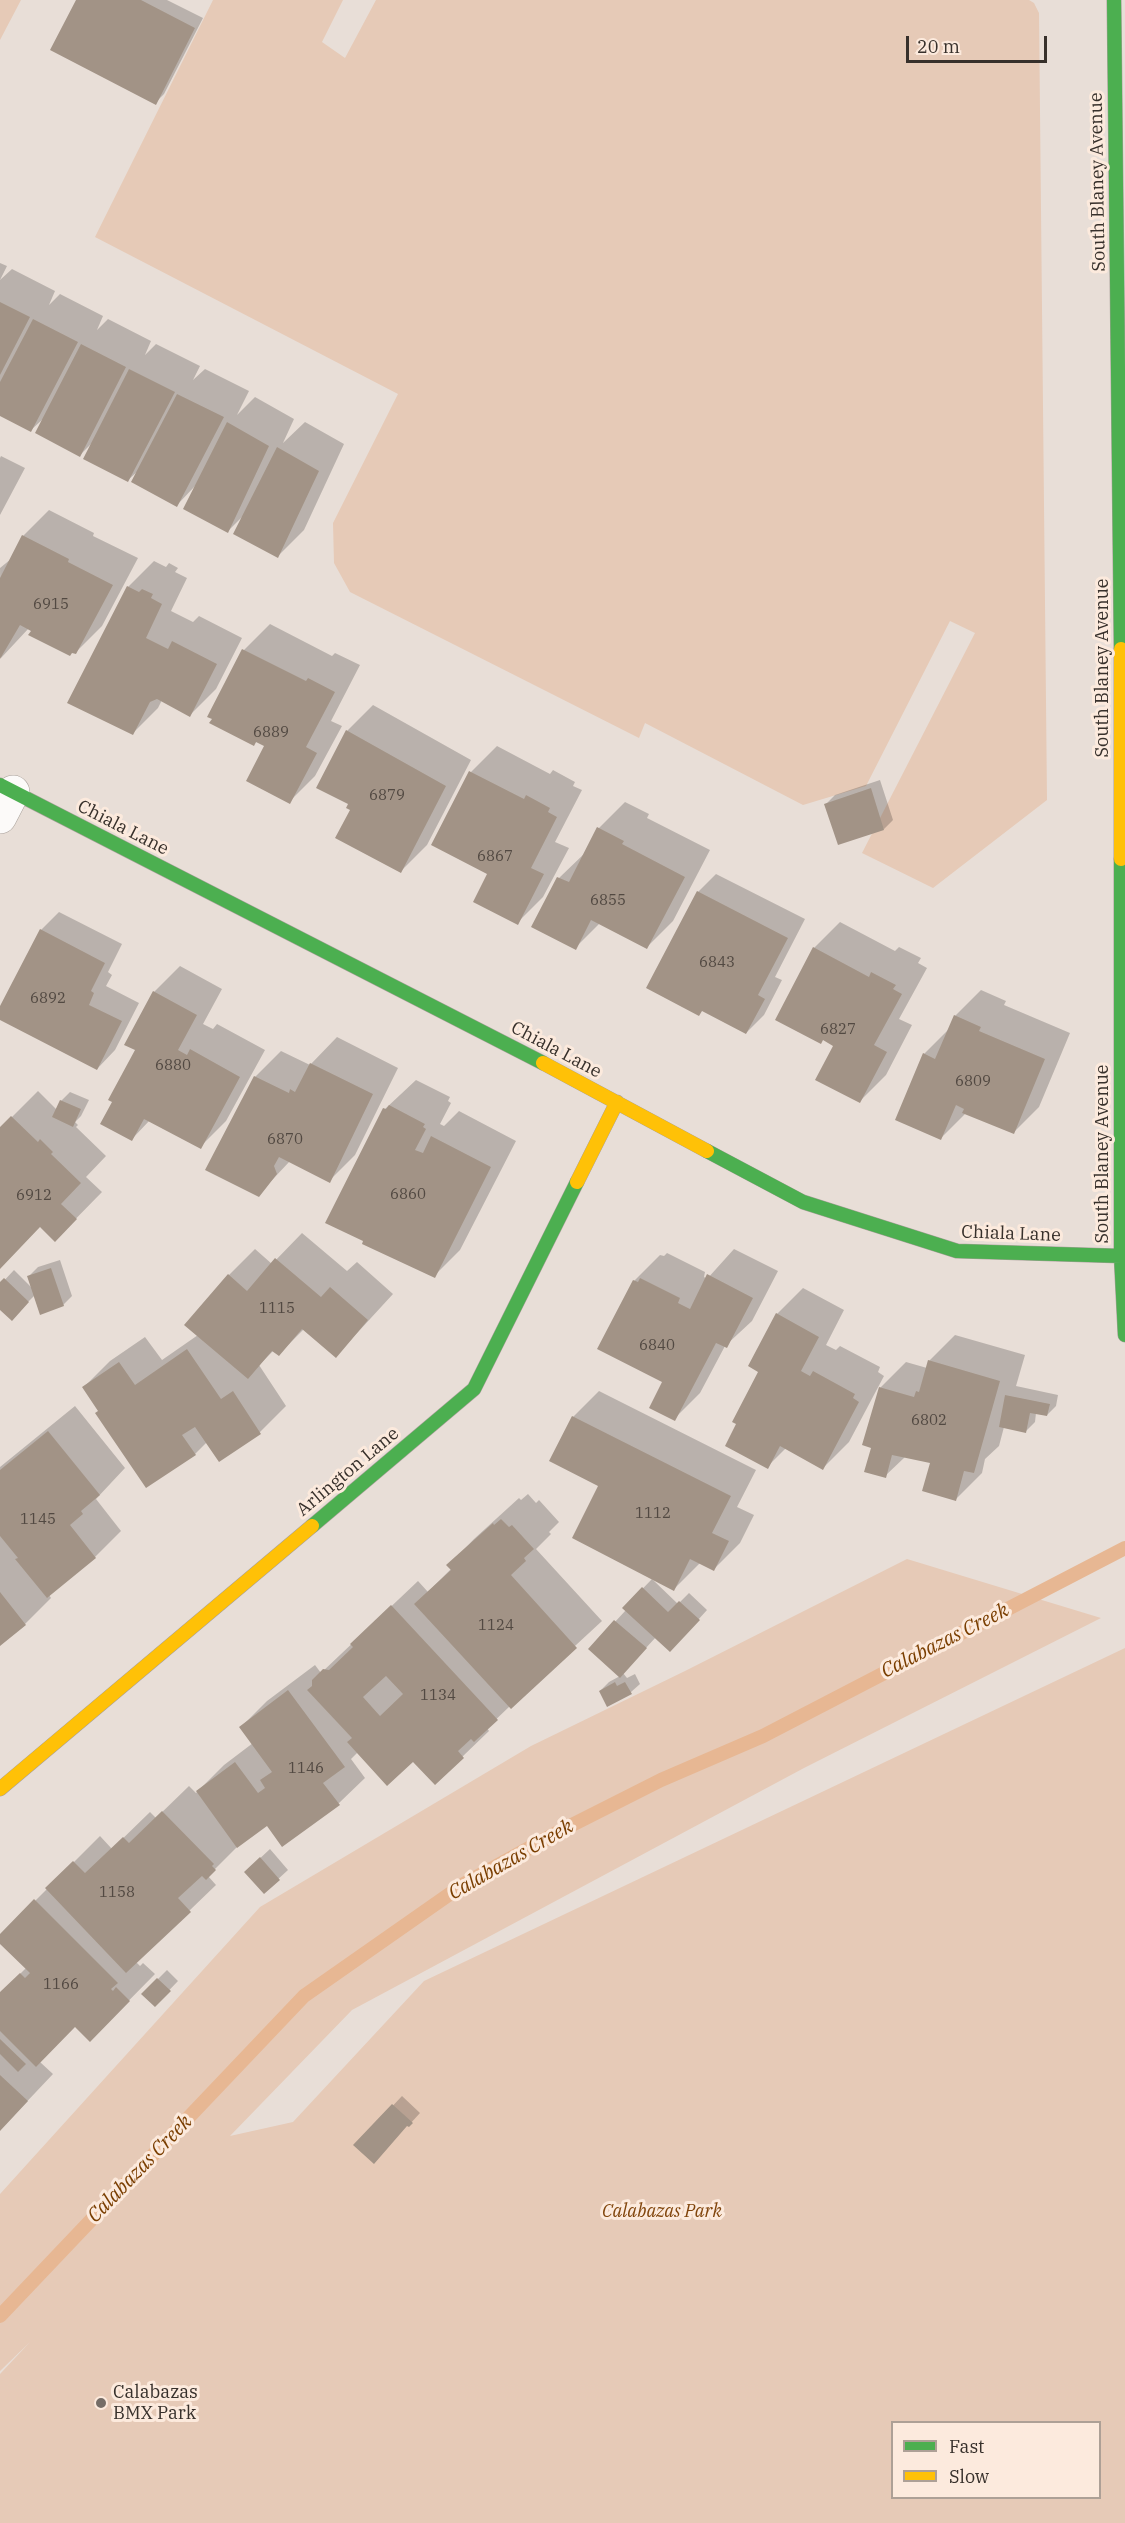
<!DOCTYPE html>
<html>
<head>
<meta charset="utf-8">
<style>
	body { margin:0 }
	#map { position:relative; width:1125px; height:2523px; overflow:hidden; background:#e8ded7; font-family:"IBM Plex Serif",serif }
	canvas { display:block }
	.legend { position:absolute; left:891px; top:2421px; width:210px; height:78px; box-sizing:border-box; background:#fceadd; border:2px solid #ada096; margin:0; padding:8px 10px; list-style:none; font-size:18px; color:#37302b }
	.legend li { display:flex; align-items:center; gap:12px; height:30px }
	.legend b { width:30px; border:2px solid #ada096 }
	.scale { position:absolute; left:906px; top:36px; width:141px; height:27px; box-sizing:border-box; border:3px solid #37302b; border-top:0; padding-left:8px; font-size:18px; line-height:21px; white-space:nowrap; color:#37302b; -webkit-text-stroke:4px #fceadd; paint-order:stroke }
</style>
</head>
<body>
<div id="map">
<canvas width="1125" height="2523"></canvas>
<ul class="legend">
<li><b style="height:8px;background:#4caf50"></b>Fast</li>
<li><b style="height:8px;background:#ffc107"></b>Slow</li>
</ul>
<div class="scale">20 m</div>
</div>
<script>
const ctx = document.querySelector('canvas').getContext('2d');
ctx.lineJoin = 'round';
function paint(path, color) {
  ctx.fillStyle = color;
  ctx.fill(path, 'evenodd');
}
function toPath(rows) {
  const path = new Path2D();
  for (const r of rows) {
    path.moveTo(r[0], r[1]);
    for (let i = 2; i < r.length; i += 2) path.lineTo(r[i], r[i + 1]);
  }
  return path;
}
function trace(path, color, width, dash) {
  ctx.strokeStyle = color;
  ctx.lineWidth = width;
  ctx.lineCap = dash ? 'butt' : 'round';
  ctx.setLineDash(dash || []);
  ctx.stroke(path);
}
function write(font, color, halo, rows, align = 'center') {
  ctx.font = font + ' "IBM Plex Serif",serif';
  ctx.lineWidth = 6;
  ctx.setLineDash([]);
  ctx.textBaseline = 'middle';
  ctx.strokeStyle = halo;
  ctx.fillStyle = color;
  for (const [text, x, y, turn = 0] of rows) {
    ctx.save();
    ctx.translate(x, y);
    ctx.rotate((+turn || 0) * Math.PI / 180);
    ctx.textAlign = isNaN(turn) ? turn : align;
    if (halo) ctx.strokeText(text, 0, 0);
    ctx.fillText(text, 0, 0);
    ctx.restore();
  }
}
paint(toPath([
	[0,0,21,0,0,40],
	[213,0,343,0,322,42,345,58,376,0,1029,0,1034,3,1039,13,1047,800,933,888,862,853,975,633,950,621,866,786,803,805,645,723,639,738,350,592,334,563,333,523,398,394,95,237],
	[907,1559,1101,1618,804,1768,352,2010,230,2136,293,2122,424,1981,1125,1648,1125,2523,0,2523,0,2374,30,2342,0,2371,0,2194,260,1907,531,1746,685,1671],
	[892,2422,1100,2422,1100,2498,892,2498]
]), '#e6cab7');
paint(toPath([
	[77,0,167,0,203,18,164,94,155,103],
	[0,263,7,266,0,280],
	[12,269,55,291,49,305,60,294,103,316,97,330,108,319,151,341,145,355,156,344,200,366,193,380,205,369,249,391,237,415,255,397,294,419,283,443,305,422,344,444,304,530,278,556,243,516,228,531,196,485,177,505,138,471,128,480,92,443,80,455,43,419,31,430,0,414,0,280],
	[1,456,25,468,0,515,0,458],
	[49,510,94,533,93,536,138,558,102,626,76,652,29,628,1,658,0,568,11,559,23,536],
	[154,561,166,567,169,563,178,568,175,572,187,578,171,611,193,622,199,616,242,638,216,689,190,715,162,700,158,708,132,734,128,587],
	[270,624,332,656,335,653,360,665,331,721,342,726,315,776,289,802,266,746,257,741,254,744,209,716,244,650],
	[373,705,471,760,427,845,401,871,350,803,347,731],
	[497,746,550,774,553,770,575,782,573,786,582,790,555,842,569,848,543,897,517,923,489,874,471,772],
	[880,780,893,820,884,829,826,804,835,795],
	[625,802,649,814,647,818,710,850,673,921,647,947,600,923,575,948,533,927,559,878,586,852,599,828],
	[716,874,805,919,775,977,782,980,764,1015,746,1033,698,892],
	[59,912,122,944,108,972,112,975,106,986,139,1003,115,1050,97,1069,0,1019,0,1009,41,930],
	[840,922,895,951,899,947,921,958,918,963,927,968,899,1019,912,1025,886,1075,860,1101,835,1046,814,948],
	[180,966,222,989,203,1024,213,1029,217,1024,265,1050,226,1121,200,1147,150,1120,132,1139,154,992],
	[981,990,1006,1001,1004,1005,1070,1033,1039,1107,1013,1133,966,1113,941,1138,924,1054,949,1029,955,1016],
	[337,1037,398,1068,355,1155,329,1181,290,1161,258,1195,255,1077,281,1051,310,1065],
	[416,1080,450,1097,448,1101,451,1103,440,1124,444,1126,459,1111,516,1141,460,1250,434,1276,385,1109],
	[38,1091,57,1110,61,1101,70,1092,89,1100,81,1116,75,1122,78,1125,76,1127,106,1156,86,1177,102,1192,55,1240,40,1226,0,1267,0,1129],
	[302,1233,347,1271,357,1262,393,1294,336,1356,304,1329,279,1354,274,1350,259,1365,286,1406,260,1432,219,1460,207,1442,195,1454,100,1411,84,1387,110,1361,145,1337,162,1360,198,1335,229,1275,255,1249,272,1264],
	[734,1249,778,1271,752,1321,725,1346,700,1393,674,1419,634,1281,660,1255,664,1256,667,1253,705,1272,704,1277,707,1279],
	[60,1260,72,1296,63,1305,35,1295,11,1319,0,1308,0,1285,14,1270,33,1289,29,1276,38,1267],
	[803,1288,844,1310,826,1345,836,1350,840,1346,880,1367,878,1372,884,1376,849,1442,823,1468,786,1448,767,1467,760,1371,777,1314],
	[955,1335,1025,1355,1016,1386,1058,1395,1056,1406,1047,1415,1036,1413,1035,1422,1026,1431,1004,1427,999,1446,985,1459,982,1473,956,1499,932,1462,905,1457,885,1476,873,1448,880,1388,906,1362,927,1368,929,1361],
	[599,1391,756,1470,737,1507,754,1515,740,1543,714,1569,700,1563,674,1589,573,1417],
	[75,1406,125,1468,96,1499,121,1531,95,1557,49,1595,51,1598,25,1624,0,1644,0,1467],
	[528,1494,536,1503,539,1500,559,1522,549,1532,551,1534,536,1549,602,1621,510,1706,487,1728,489,1731,435,1783,413,1760,358,1752,351,1759,365,1778,339,1803,267,1824,239,1845,208,1876,216,1885,136,1962,140,1966,143,1963,155,1974,90,2040,76,2025,40,2062,53,2074,0,2130,0,1994,26,1968,0,1942,0,1936,100,1836,112,1849,150,1812,156,1818,189,1786,196,1793,224,1765,253,1743,241,1727,267,1701,315,1665,321,1673,418,1581,428,1592,452,1568,449,1565,474,1539,519,1498,521,1500],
	[652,1579,678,1604,689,1593,707,1610,679,1641,656,1637,623,1673,627,1678,635,1674,640,1684,631,1692,600,1691,609,1682,620,1676,590,1649,626,1610,624,1608],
	[270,1849,288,1870,264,1892,255,1863],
	[167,1970,178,1981,155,2005,143,1994],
	[402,2096,420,2113,409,2125,356,2145]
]), '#0003');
trace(toPath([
	[0,2316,304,1996,464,1884,562,1830,661,1780,763,1736,1125,1548]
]), '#e7b793', 14);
paint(toPath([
	[76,0,141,0,195,28,156,105,50,50],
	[0,302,30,317,0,375],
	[33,319,78,342,31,432,0,416,0,382],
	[81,344,126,367,80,457,35,433],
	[129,369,175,392,128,482,83,459],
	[177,394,224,417,177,507,131,482],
	[227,422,269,446,228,533,183,509],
	[277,447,319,471,278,558,233,534],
	[22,535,69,559,68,562,113,585,76,654,72,653,70,656,28,635,31,631,20,625,0,659,0,578],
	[127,586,139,592,142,589,153,594,151,598,162,604,146,638,168,649,172,641,217,664,190,717,157,699,150,702,133,735,67,703],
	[242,649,306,681,308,678,335,692,306,747,317,753,290,804,246,781,264,746,256,742,254,746,209,723,212,719,207,717],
	[346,730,446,786,401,873,335,838,350,810,346,808,348,804,316,788],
	[469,771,524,799,526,795,550,808,548,812,557,817,531,868,544,874,518,925,473,902,487,874,431,845],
	[871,788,884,830,838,845,824,804],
	[597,827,624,841,622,844,685,877,647,949,591,920,576,950,531,927,557,877,569,882],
	[697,891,788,938,758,995,765,999,746,1034,702,1011,699,1016,646,988],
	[40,929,105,963,91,991,94,993,89,1005,122,1021,97,1070,0,1020,0,1006],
	[813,947,869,977,871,972,896,985,893,989,902,994,874,1045,887,1052,860,1103,815,1080,833,1046,823,1040,821,1044,775,1020],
	[153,991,197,1015,178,1050,187,1055,190,1049,240,1077,201,1149,144,1119,132,1141,100,1124,112,1102,108,1100,135,1050,124,1045],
	[954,1015,981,1027,979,1031,1045,1059,1014,1134,962,1113,964,1109,956,1105,941,1140,895,1120,923,1053,935,1059],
	[310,1063,373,1094,330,1183,279,1157,274,1166,277,1174,259,1197,205,1170,254,1076,289,1093,290,1089,295,1092],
	[60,1100,81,1109,73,1127,52,1117],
	[389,1105,425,1124,423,1127,426,1129,415,1150,423,1153,431,1136,491,1167,435,1278,362,1244,363,1241,325,1223,383,1108,386,1109],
	[11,1116,38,1142,40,1139,53,1152,51,1154,81,1183,61,1204,77,1219,55,1242,40,1227,0,1269,0,1127],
	[275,1258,321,1297,330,1287,368,1320,336,1358,302,1329,279,1356,272,1351,248,1379,184,1325,228,1274,247,1291],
	[51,1268,64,1306,40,1315,27,1276],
	[707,1274,753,1298,727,1348,716,1343,675,1421,649,1408,662,1382,597,1349,633,1280,638,1282,640,1278,680,1298,678,1303,690,1309],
	[4,1278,29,1302,12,1321,0,1310,0,1282],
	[776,1313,819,1337,801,1371,810,1376,813,1371,855,1394,853,1398,859,1402,823,1470,780,1446,768,1469,725,1446,736,1424,732,1422,758,1372,748,1366],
	[187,1349,221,1399,233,1391,261,1434,219,1462,195,1427,182,1435,196,1455,146,1488,95,1413,98,1411,82,1387,119,1362,135,1385],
	[928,1360,1000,1381,974,1473,964,1471,956,1501,922,1491,930,1463,892,1455,886,1478,864,1472,871,1448,862,1445,879,1387,914,1397,916,1391,919,1392],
	[1005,1395,1050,1404,1047,1416,1030,1413,1026,1433,999,1427],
	[572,1416,731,1496,712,1533,729,1541,714,1571,690,1559,674,1591,572,1538,598,1486,549,1461],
	[48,1431,100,1495,81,1511,83,1514,70,1525,96,1558,47,1598,15,1559,18,1558,0,1536,0,1470],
	[501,1519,509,1527,512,1525,534,1549,524,1558,526,1561,511,1575,577,1648,511,1709,414,1604,451,1570,446,1565,493,1523,494,1525],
	[642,1587,668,1612,679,1601,700,1620,670,1652,622,1608],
	[0,1592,26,1625,0,1646],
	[391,1605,498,1720,474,1742,471,1739,458,1751,464,1758,435,1785,413,1762,387,1786,347,1742,352,1738,307,1690,312,1686,312,1680,323,1669,329,1670,353,1647,350,1644],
	[386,1676,403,1694,380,1716,363,1697],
	[614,1620,647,1648,620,1678,588,1649],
	[615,1682,617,1686,625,1682,632,1694,607,1707,599,1691],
	[288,1690,345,1767,323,1783,340,1805,282,1847,267,1826,237,1848,196,1791,235,1762,258,1793,265,1788,260,1780,272,1772,239,1727],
	[162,1811,214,1864,212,1866,216,1870,206,1880,202,1876,178,1898,191,1912,126,1973,45,1888,73,1861,85,1873,123,1837,129,1843],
	[260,1857,280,1880,264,1894,244,1872],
	[34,1899,118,1983,111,1989,113,1991,116,1987,130,2001,90,2042,75,2027,36,2067,0,2031,0,1992,20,1973,25,1978,30,1973,0,1944,0,1934],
	[157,1978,171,1991,155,2007,141,1994],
	[0,2039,26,2064,18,2072,0,2054],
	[0,2075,28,2101,0,2131],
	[392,2104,413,2123,409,2127,407,2126,374,2164,353,2145]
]), '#a29386');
const street = toPath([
	[0,817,13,792]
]);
const fast = toPath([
	[1114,0,1121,649],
	[0,785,543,1063],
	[1121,859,1121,1256,1125,1335],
	[707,1151,803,1202,957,1251,1121,1256],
	[312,1526,474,1389,577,1182]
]);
const slow = toPath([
	[1121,649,1121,859],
	[543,1063,707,1151],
	[577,1182,617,1102],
	[0,1789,312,1526]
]);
trace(street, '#a8a09a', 34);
trace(fast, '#a8a09a', 15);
trace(slow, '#a8a09a', 15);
trace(street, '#fcfaf9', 33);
trace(fast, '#4caf50', 14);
trace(slow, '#ffc107', 14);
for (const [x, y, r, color] of [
	[101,2403,6,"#756d67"]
]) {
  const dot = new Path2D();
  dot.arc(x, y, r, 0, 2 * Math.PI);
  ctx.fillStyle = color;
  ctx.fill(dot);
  trace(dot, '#fceadd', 2);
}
write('15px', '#524942', null, [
	["6915",51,605],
	["6889",271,733],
	["6879",387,796],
	["6867",495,857],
	["6855",608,901],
	["6843",717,963],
	["6892",48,999],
	["6827",838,1030],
	["6880",173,1066],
	["6809",973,1082],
	["6870",285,1140],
	["6860",408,1195],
	["6912",34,1196],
	["1115",277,1309],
	["6840",657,1346],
	["6802",929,1421],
	["1112",653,1514],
	["1145",38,1520],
	["1124",496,1626],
	["1134",438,1696],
	["1146",306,1769],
	["1158",117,1893],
	["1166",61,1985]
]);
write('18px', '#37302b', '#fceadd', [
	["South Blaney Avenue",1098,182,-91],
	["South Blaney Avenue",1103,668,-90],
	["Chiala Lane",123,828,27],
	["Chiala Lane",556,1050,28],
	["South Blaney Avenue",1103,1154,-90],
	["Chiala Lane",1011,1234,2],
	["Arlington Lane",348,1472,-40]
]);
write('italic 18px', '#81450c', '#fceadd', [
	["Calabazas Park",662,2212]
]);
write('18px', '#37302b', '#fceadd', [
	["Calabazas",113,2393],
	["BMX Park",113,2414]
], 'left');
write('italic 20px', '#7a3e01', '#fceadd', [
	["Calabazas Creek",945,1641,-27],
	["Calabazas Creek",511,1860,-30],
	["Calabazas Creek",140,2169,-46]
]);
</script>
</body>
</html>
